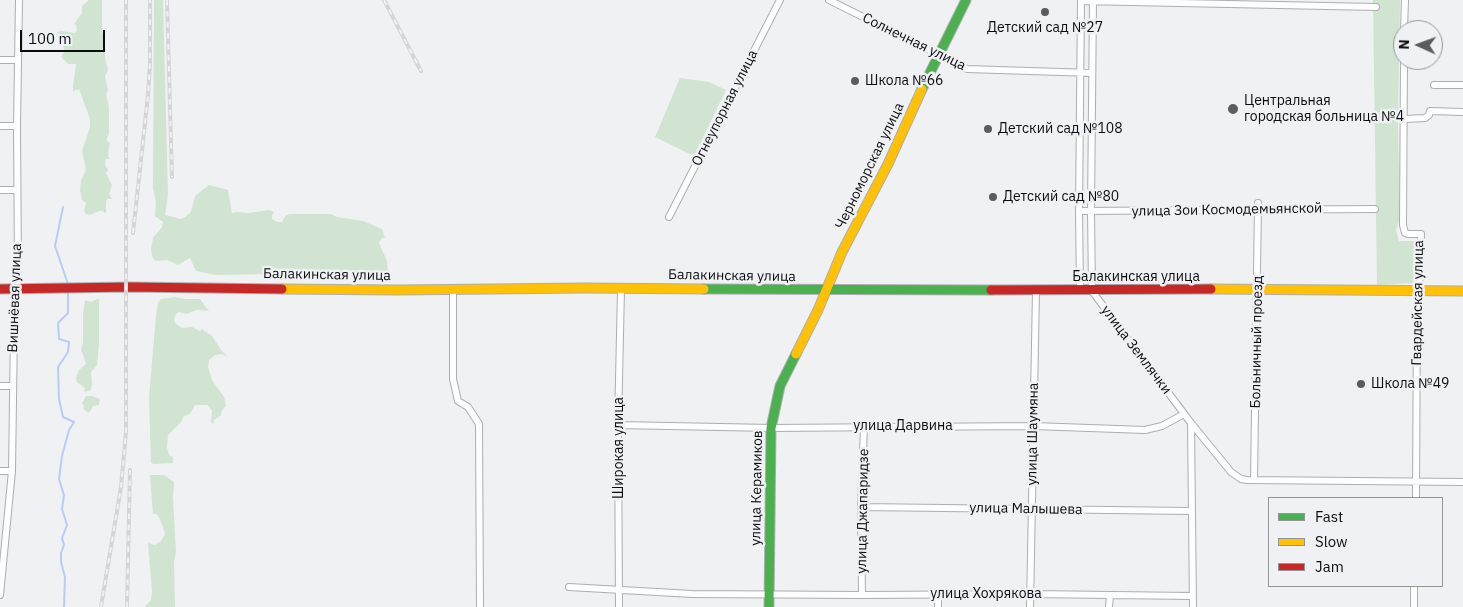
<!DOCTYPE html>
<html>
<head>
<meta charset="utf-8">
<style>
	body { margin:0 }
	#map { position:relative; width:1463px; height:607px; overflow:hidden; background:#f0f1f3; font-family:"IBM Plex Sans",sans-serif }
	canvas { display:block }
	.legend { position:absolute; left:1268px; top:497px; width:175px; height:90px; box-sizing:border-box; background:#eff1f4; border:1px solid #949598; margin:0; padding:6px 9px; list-style:none; font-size:15px; color:#0b0c0d }
	.legend li { display:flex; align-items:center; gap:10px; height:25px }
	.legend b { width:25px; border:1px solid #949598 }
	.north { position:absolute; left:1393px; top:20px; width:50px; height:50px; box-sizing:border-box; background:#eff1f4; border:1px solid #949598; border-radius:50%; rotate:272deg; font-size:14px; font-weight:700; line-height:20px; text-align:center; color:#0b0c0d }
	.north::after { content:''; display:block; margin:auto; width:18px; height:22px; background:#5b5c5e; clip-path:polygon(50% 0,100% 100%,50% 72%,0 100%) }
	.scale { position:absolute; left:20px; top:30px; width:85px; height:22px; box-sizing:border-box; border:2px solid #0b0c0d; border-top:0; padding-left:6px; font-size:15px; line-height:18px; white-space:nowrap; color:#0b0c0d; -webkit-text-stroke:4px #eff1f4; paint-order:stroke }
</style>
</head>
<body>
<div id="map">
<canvas width="1463" height="607"></canvas>
<ul class="legend">
<li><b style="height:6px;background:#4caf50"></b>Fast</li>
<li><b style="height:6px;background:#ffc107"></b>Slow</li>
<li><b style="height:6px;background:#c62828"></b>Jam</li>
</ul>
<div class="north">N</div>
<div class="scale">100 m</div>
</div>
<script>
const ctx = document.querySelector('canvas').getContext('2d');
ctx.lineJoin = 'round';
function paint(path, color) {
  ctx.fillStyle = color;
  ctx.fill(path, 'evenodd');
}
function toPath(rows) {
  const path = new Path2D();
  for (const r of rows) {
    path.moveTo(r[0], r[1]);
    for (let i = 2; i < r.length; i += 2) path.lineTo(r[i], r[i + 1]);
  }
  return path;
}
function trace(path, color, width, dash) {
  ctx.strokeStyle = color;
  ctx.lineWidth = width;
  ctx.lineCap = dash ? 'butt' : 'round';
  ctx.setLineDash(dash || []);
  ctx.stroke(path);
}
function write(font, color, halo, rows, align = 'center') {
  ctx.font = font + ' "IBM Plex Sans",sans-serif';
  ctx.lineWidth = 5;
  ctx.setLineDash([]);
  ctx.textBaseline = 'middle';
  ctx.strokeStyle = halo;
  ctx.fillStyle = color;
  for (const [text, x, y, turn = 0] of rows) {
    ctx.save();
    ctx.translate(x, y);
    ctx.rotate((+turn || 0) * Math.PI / 180);
    ctx.textAlign = isNaN(turn) ? turn : align;
    if (halo) ctx.strokeText(text, 0, 0);
    ctx.fillText(text, 0, 0);
    ctx.restore();
  }
}
paint(toPath([
	[89,0,102,0,102,31,105,43,105,57,108,70,105,76,108,90,106,94,109,107,109,134,106,140,110,143,108,153,109,159,106,159,105,165,108,170,106,173,112,185,109,194,112,199,107,199,106,202,106,212,104,213,103,211,99,211,90,215,86,214,84,211,86,203,82,200,80,190,81,180,86,170,82,151,90,127,90,119,79,89,73,91,73,86,76,64,68,64,61,57,65,51,62,44,62,35,56,33,61,31,75,33,77,30,76,25,74,24,82,13,82,6],
	[154,0,163,0,168,195,165,215,181,219,185,217,191,212,195,196,209,185,228,190,232,213,236,212,248,213,270,210,274,212,272,215,272,219,277,222,282,222,286,215,291,214,331,214,337,217,363,221,382,229,385,238,382,238,379,243,387,261,388,271,386,274,375,276,349,272,322,275,294,273,271,269,266,274,216,275,196,271,190,258,178,265,167,260,155,261,152,256,151,249,153,238,162,227,163,222,155,216,156,202,153,188],
	[1373,0,1400,0,1398,122,1400,218,1396,230,1399,241,1417,241,1415,283,1377,285],
	[680,78,709,82,726,90,694,156,655,137],
	[175,297,185,299,200,299,209,311,197,310,186,314,179,312,176,314,174,319,175,323,182,328,192,327,200,331,202,329,212,336,221,350,228,357,222,354,215,355,209,360,208,367,212,380,224,397,226,406,222,410,221,415,214,420,213,425,211,421,212,410,207,405,195,405,190,414,184,416,181,422,168,435,167,447,169,455,173,457,173,463,154,464,151,463,149,397,156,316,158,303,161,299],
	[99,298,99,345,97,365,91,372,92,384,91,390,84,392,85,388,77,382,76,378,79,370,86,364,81,349,83,343,83,315,85,300,91,302],
	[86,396,92,396,100,399,100,401,99,402,99,405,93,406,89,413,83,409,84,405,82,404],
	[150,475,164,475,174,482,173,497,176,552,174,562,175,607,145,607,151,600,152,591,148,543,155,545,161,541,165,534,160,519,157,514,153,514]
]), '#d0e4d1');
trace(toPath([
	[63,207,55,246,68,284],
	[64,607,65,577,61,562,61,553,64,545,62,538,67,525,62,509,64,495,59,479,62,456,69,430,74,422,63,417,59,399,58,367,68,352,69,342,59,339,58,323,68,313,68,291]
]), '#b7cdf8', 2);
const street = toPath([
	[829,0,967,69,1092,73],
	[1093,0,1091,211,1092,291,1191,423,1193,607],
	[1081,1,1376,7],
	[1404,30,1405,0],
	[0,60,18,60],
	[1404,60,1403,225,1405,233,1408,234,1421,234,1419,291,1417,302,1416,498],
	[1434,85,1463,85],
	[1404,119,1425,118,1429,115,1430,111,1463,112],
	[0,126,17,126],
	[0,190,17,190],
	[1079,211,1375,209],
	[669,217,780,0],
	[453,290,453,379,458,401,468,407,479,424,480,607],
	[1080,291,1079,211,1081,0],
	[0,386,13,386],
	[1191,423,1231,472,1241,479,1247,480,1463,482],
	[618,425,771,428,1033,426,1145,430,1162,426,1184,414],
	[0,471,12,471],
	[1254,480,1258,203],
	[861,507,1191,511],
	[569,587,692,594,862,595,1031,594,1192,596],
	[938,594,938,607],
	[0,595,12,471,14,329,18,273,17,126,19,0],
	[862,595,861,507,864,426],
	[619,607,618,425,621,289],
	[1030,607,1036,291],
	[1109,607,1110,595],
	[1414,607,1414,586]
]);
const fast = toPath([
	[922,89,966,0],
	[704,289,991,290],
	[769,607,771,428,780,386,796,354]
]);
const slow = toPath([
	[282,289,398,290,585,288,704,289],
	[1211,289,1463,291],
	[796,354,818,310,842,252,888,164,922,89]
]);
const jam = toPath([
	[0,289,130,287,282,289],
	[991,290,1211,289]
]);
trace(street, '#adaeb0', 8);
trace(fast, '#adaeb0', 11);
trace(slow, '#adaeb0', 11);
trace(jam, '#adaeb0', 11);
trace(street, '#fdfdfd', 6);
trace(fast, '#4caf50', 9);
trace(slow, '#ffc107', 9);
trace(jam, '#c62828', 9);
const rail = toPath([
	[167,0,172,177],
	[384,0,421,71],
	[133,233,148,95,150,64,150,0],
	[101,607,121,487,126,432,126,0],
	[127,607,130,470]
]);
trace(rail, '#d5d5d5', 4);
trace(rail, '#eff1f4', 2, [5.5]);
for (const [x, y, r, color] of [
	[1045,12,5,"#5b5c5e"],
	[855,81,5,"#5b5c5e"],
	[1233,109,6,"#5b5c5e"],
	[988,129,5,"#5b5c5e"],
	[993,197,5,"#5b5c5e"],
	[1361,384,5,"#5b5c5e"]
]) {
  const dot = new Path2D();
  dot.arc(x, y, r, 0, 2 * Math.PI);
  ctx.fillStyle = color;
  ctx.fill(dot);
  trace(dot, '#eff1f4', 2);
}
write('14px', '#0b0c0d', '#eff1f4', [
	["Детский сад №27",1045,28,"center"],
	["Школа №66",865,81],
	["Центральная",1244,101],
	["городская больница №4",1244,117],
	["Детский сад №108",998,129],
	["Детский сад №80",1003,197],
	["Школа №49",1371,384]
], 'left');
write('14px', '#0b0c0d', '#eff1f4', [
	["Солнечная улица",914,42,26],
	["Огнеупорная улица",725,108,-63],
	["Черноморская улица",870,166,-64],
	["улица Зои Космодемьянской",1227,210,-1],
	["Балакинская улица",327,275,1],
	["Балакинская улица",732,276,1],
	["Балакинская улица",1136,277],
	["Вишнёвая улица",15,298,-88],
	["Гвардейская улица",1418,303,-89],
	["Больничный проезд",1257,342,-89],
	["улица Землячки",1136,350,53],
	["улица Дарвина",903,426],
	["улица Шаумяна",1033,434,-89],
	["Широкая улица",619,448,-90],
	["улица Керамиков",757,488,-89],
	["улица Малышева",1026,509,1],
	["улица Джапаридзе",863,511,-89],
	["улица Хохрякова",986,594]
]);
</script>
</body>
</html>
